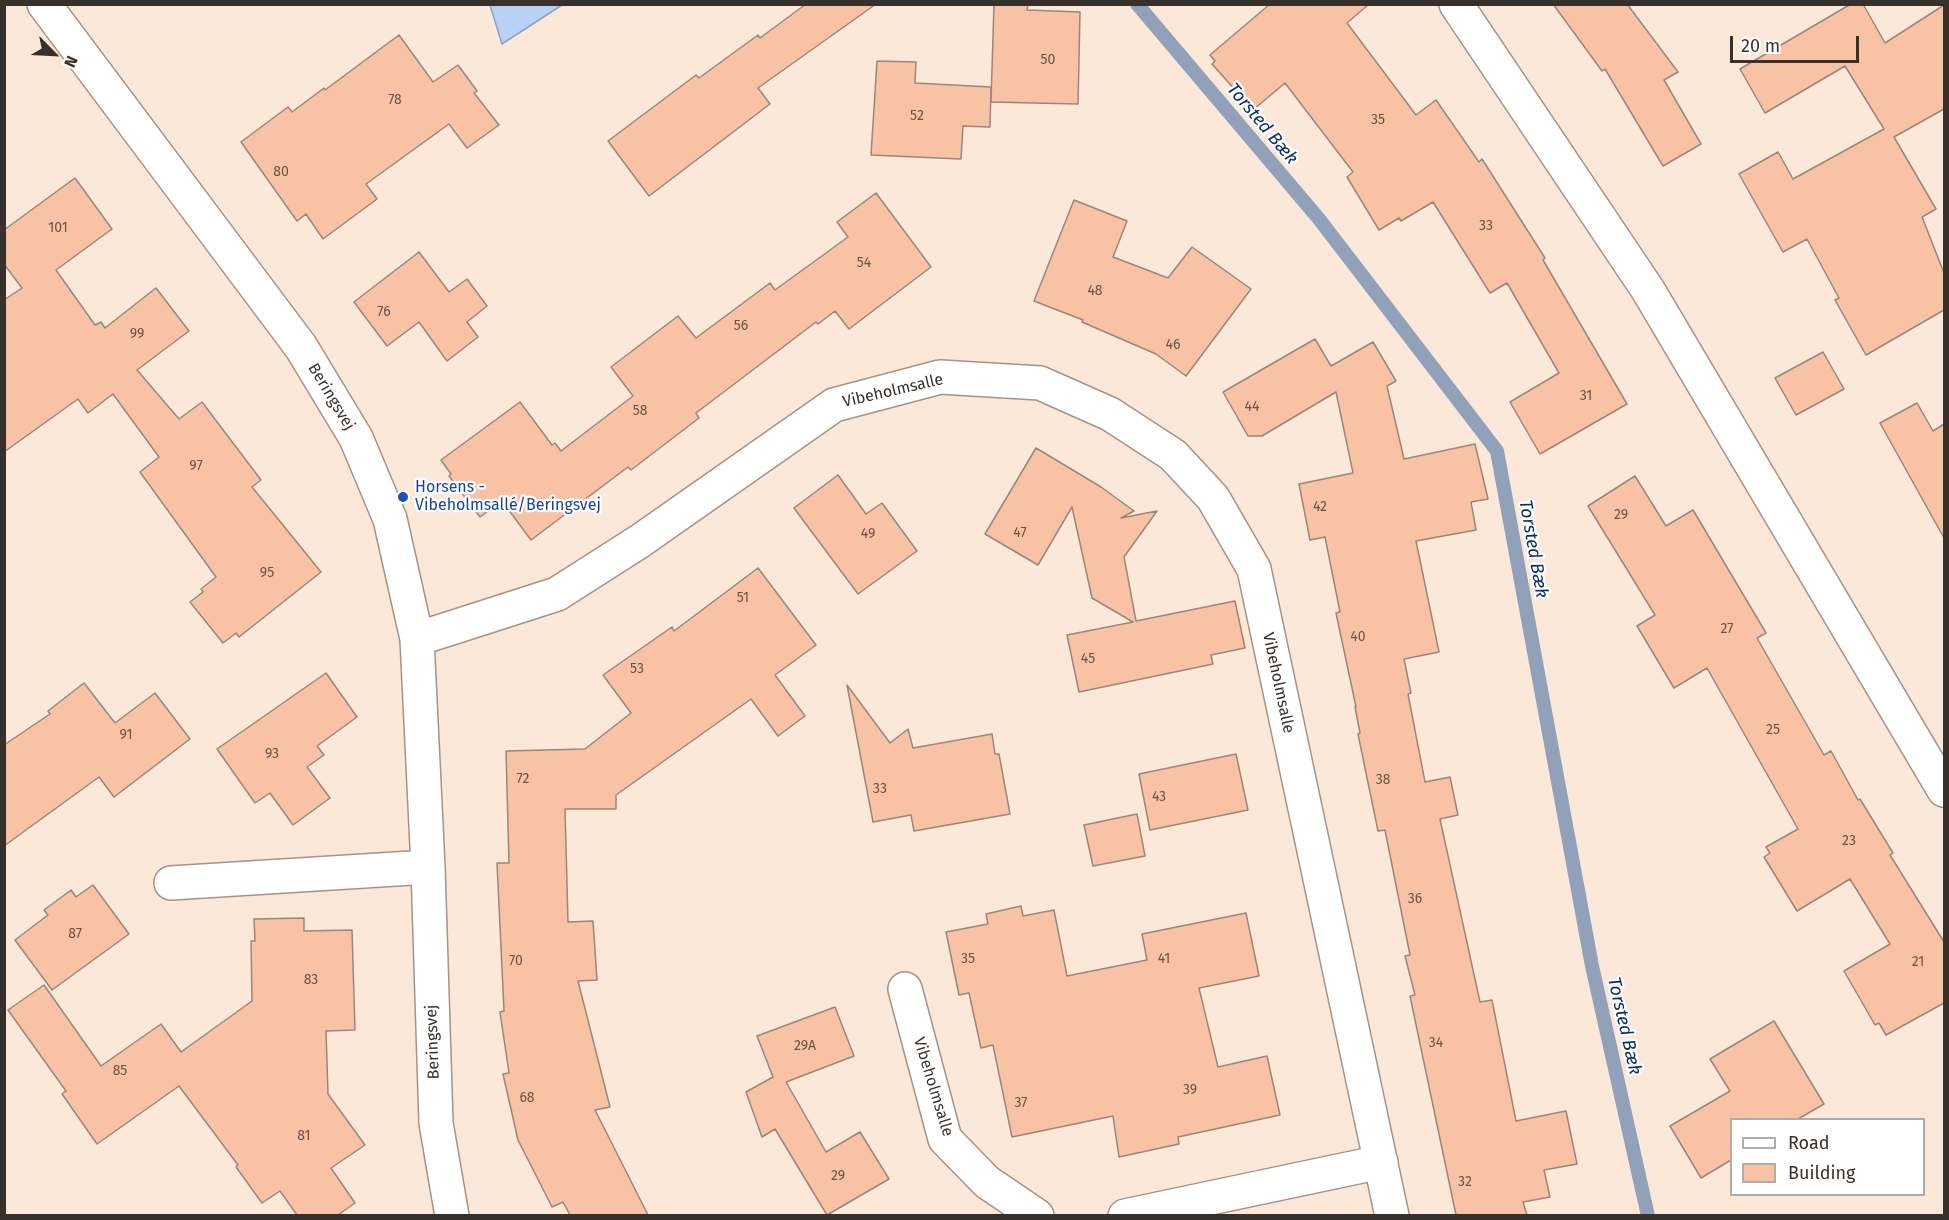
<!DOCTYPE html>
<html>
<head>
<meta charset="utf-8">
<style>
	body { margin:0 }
	#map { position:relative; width:1949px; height:1220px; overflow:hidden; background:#fbe8d9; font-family:"Fira Sans",sans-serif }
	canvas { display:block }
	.frame { position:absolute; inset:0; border:6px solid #38302b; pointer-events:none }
	.legend { position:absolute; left:1730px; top:1118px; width:195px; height:78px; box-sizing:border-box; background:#fff; border:2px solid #afacaa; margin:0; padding:8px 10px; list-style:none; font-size:18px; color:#38302b }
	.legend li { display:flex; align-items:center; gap:12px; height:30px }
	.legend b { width:30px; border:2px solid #afacaa }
	.north { position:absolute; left:24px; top:24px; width:60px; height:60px; -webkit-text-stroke:4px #fff; paint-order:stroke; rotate:114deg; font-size:16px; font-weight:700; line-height:24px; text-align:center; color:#38302b }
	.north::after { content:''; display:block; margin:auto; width:21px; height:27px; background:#38302b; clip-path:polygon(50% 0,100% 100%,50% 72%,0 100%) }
	.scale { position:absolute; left:1730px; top:36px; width:129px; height:27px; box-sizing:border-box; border:3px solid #38302b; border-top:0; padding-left:8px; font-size:18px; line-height:21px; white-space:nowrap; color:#38302b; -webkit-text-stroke:4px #fff; paint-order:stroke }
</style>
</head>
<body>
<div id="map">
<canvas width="1949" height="1220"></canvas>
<div class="frame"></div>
<ul class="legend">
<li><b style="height:8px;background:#fff"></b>Road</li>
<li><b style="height:16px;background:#fac2a4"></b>Building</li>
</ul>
<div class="north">N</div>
<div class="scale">20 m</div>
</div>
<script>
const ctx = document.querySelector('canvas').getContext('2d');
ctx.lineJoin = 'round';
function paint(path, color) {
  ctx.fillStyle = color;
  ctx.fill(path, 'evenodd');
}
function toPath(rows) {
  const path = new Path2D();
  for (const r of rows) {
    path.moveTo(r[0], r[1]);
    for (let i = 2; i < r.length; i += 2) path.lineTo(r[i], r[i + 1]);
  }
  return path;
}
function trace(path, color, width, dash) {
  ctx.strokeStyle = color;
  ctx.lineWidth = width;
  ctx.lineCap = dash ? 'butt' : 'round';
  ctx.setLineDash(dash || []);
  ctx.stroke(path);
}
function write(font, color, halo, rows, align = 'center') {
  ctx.font = font + ' "Fira Sans",sans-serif';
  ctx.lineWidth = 4.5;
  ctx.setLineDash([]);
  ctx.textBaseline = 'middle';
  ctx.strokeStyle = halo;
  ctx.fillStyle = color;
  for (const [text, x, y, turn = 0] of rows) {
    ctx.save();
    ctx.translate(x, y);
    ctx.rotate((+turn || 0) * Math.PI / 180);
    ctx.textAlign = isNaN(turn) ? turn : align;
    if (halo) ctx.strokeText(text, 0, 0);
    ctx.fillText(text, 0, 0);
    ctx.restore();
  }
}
const water = toPath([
	[490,5,490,4,562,5,502,44,490,5]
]);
paint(water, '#b7d1f7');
trace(water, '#91a1ba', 1.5);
trace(toPath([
	[1137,4,1319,219,1497,451,1592,966,1648,1216]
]), '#91a1ba', 14);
const building = toPath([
	[806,4,876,4,758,88,770,104,649,196,608,141,696,75,699,78,758,35,760,38,806,4],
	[994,4,1028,4,1027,10,1080,12,1078,104,991,102,994,4],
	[1270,4,1369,4,1347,23,1416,115,1436,100,1479,162,1482,159,1545,258,1543,260,1627,404,1540,454,1510,402,1559,373,1507,283,1490,293,1433,202,1401,221,1399,218,1379,230,1347,177,1353,172,1285,83,1253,110,1212,64,1215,61,1210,55,1270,4],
	[1553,4,1627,4,1678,72,1664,80,1701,144,1663,166,1605,69,1602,71,1553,4],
	[1851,4,1863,4,1885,43,1944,5,1944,109,1894,137,1936,209,1922,217,1944,273,1944,310,1866,355,1835,300,1839,298,1807,239,1783,252,1739,174,1778,152,1793,179,1884,129,1845,66,1765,113,1740,69,1851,4],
	[399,35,433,82,458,65,477,91,474,93,499,125,467,148,449,124,366,184,377,199,323,239,306,214,297,221,241,142,288,107,292,112,324,88,325,90,399,35],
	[877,61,916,62,915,83,991,87,990,127,963,126,961,159,871,155,877,61],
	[75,178,112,229,56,270,95,325,101,322,105,328,156,288,189,331,137,370,179,419,202,402,261,480,252,487,321,572,239,637,236,633,223,643,190,602,203,592,201,589,216,577,140,472,159,457,113,394,88,413,78,399,4,452,4,300,22,288,4,264,4,230,75,178],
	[876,193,931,267,849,329,835,311,818,324,816,322,696,413,699,418,631,470,628,467,531,540,502,501,480,517,449,476,451,474,441,460,520,402,552,445,555,443,561,451,633,396,611,367,678,316,696,338,770,283,775,290,848,237,837,222,876,193],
	[1074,200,1127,221,1113,257,1168,278,1192,247,1251,289,1186,376,1156,354,1082,322,1083,320,1034,301,1074,200],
	[419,252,449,292,467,279,487,306,467,322,478,337,447,361,419,322,387,346,354,302,419,252],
	[1315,339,1331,366,1373,342,1396,381,1387,386,1404,459,1475,444,1488,499,1471,502,1476,530,1416,541,1439,652,1404,659,1411,693,1408,694,1425,782,1450,777,1458,815,1440,819,1480,1002,1492,1000,1516,1121,1566,1111,1577,1164,1544,1170,1550,1197,1523,1202,1527,1215,1456,1215,1410,996,1415,995,1405,956,1410,955,1385,830,1378,831,1358,734,1360,733,1355,707,1356,707,1336,613,1340,612,1325,537,1310,540,1299,484,1353,473,1336,392,1262,436,1248,436,1223,392,1315,339],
	[1823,352,1844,389,1796,415,1775,378,1823,352],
	[1917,403,1933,431,1944,424,1944,538,1880,423,1917,403],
	[1036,448,1101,487,1134,511,1121,518,1157,511,1124,557,1136,621,1235,601,1245,648,1211,655,1213,664,1079,692,1067,635,1133,622,1092,598,1072,507,1038,565,985,534,1036,448],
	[838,475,866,514,882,503,917,551,858,594,794,508,838,475],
	[1635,476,1666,526,1693,510,1766,633,1757,638,1824,755,1831,751,1858,800,1860,799,1893,853,1890,855,1944,942,1944,1003,1886,1035,1879,1023,1875,1025,1844,971,1890,944,1850,879,1797,911,1764,857,1770,853,1766,847,1798,829,1707,668,1674,688,1637,626,1655,615,1588,506,1635,476],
	[758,568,816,645,775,675,805,716,778,736,751,699,616,795,616,809,565,809,568,922,593,921,597,980,578,981,610,1107,595,1110,648,1215,570,1215,563,1202,552,1207,518,1140,503,1074,509,1073,500,1012,504,1011,497,863,509,863,506,751,585,749,631,713,603,675,672,627,674,631,758,568],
	[326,673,357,717,317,746,324,755,307,767,330,798,293,825,270,793,255,803,217,749,326,673],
	[84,683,115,723,155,693,190,739,114,797,99,777,4,846,4,745,50,714,48,711,84,683],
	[847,685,890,743,908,729,913,748,992,734,995,754,999,754,1010,814,914,831,911,815,873,822,847,685],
	[1236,754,1248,810,1150,830,1139,774,1236,754],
	[1137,814,1145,856,1093,866,1084,825,1137,814],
	[93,885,129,934,52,990,15,940,48,915,44,910,71,890,76,897,93,885],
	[1021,906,1023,916,1054,910,1067,976,1147,960,1142,934,1246,913,1259,976,1199,988,1218,1067,1267,1056,1280,1115,1178,1137,1179,1144,1119,1157,1113,1116,1012,1137,993,1045,981,1048,969,993,959,995,946,932,988,924,986,914,1021,906],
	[304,918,304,931,352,930,355,1030,326,1031,328,1094,365,1145,331,1168,355,1203,338,1215,297,1215,280,1191,262,1203,236,1167,238,1165,179,1086,97,1144,62,1094,66,1091,8,1010,44,985,101,1066,161,1024,181,1052,252,1001,251,941,255,941,254,919,304,918],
	[835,1007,854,1056,786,1082,826,1152,860,1132,889,1179,827,1215,775,1129,762,1137,746,1092,773,1077,757,1036,835,1007],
	[1774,1021,1824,1104,1798,1119,1731,1119,1731,1160,1701,1178,1670,1126,1730,1091,1710,1059,1774,1021]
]);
paint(building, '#fac2a4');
trace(building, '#9a867b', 1.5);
const minor = toPath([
	[44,4,301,347,356,438,390,519,417,639,428,867,436,1123,452,1216],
	[1456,4,1648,290,1944,790],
	[417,639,557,594,640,541,834,405,940,377,1040,383,1110,414,1173,455,1213,498,1254,569,1392,1216],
	[171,883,428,867],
	[905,989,945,1139,987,1182,1037,1216],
	[1125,1216,1381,1162]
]);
trace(minor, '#a59385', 36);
trace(minor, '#fff', 33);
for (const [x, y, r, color] of [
	[403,497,6,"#1a4fb4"]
]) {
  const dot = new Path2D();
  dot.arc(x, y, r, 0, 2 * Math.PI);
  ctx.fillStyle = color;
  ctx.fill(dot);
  trace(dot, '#fff', 2);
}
write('14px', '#685449', null, [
	["50",1048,60],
	["78",395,100],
	["52",917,116],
	["35",1378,120],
	["80",281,172],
	["33",1486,226],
	["101",58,228],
	["54",864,263],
	["48",1095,291],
	["76",384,312],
	["56",741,326],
	["99",137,334],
	["46",1173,345],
	["31",1586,396],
	["44",1252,407],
	["58",640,411],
	["97",196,466],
	["42",1320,507],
	["29",1621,515],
	["47",1020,533],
	["49",868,534],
	["95",267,573],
	["51",743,598],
	["27",1727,629],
	["40",1358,637],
	["45",1088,659],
	["53",637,669],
	["25",1773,730],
	["91",126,735],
	["93",272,754],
	["72",523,779],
	["38",1383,780],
	["33",880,789],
	["43",1159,797],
	["23",1849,841],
	["36",1415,899],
	["87",75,934],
	["35",968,959],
	["41",1164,959],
	["70",516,961],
	["21",1918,962],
	["83",311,980],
	["34",1436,1043],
	["29A",805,1046],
	["85",120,1071],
	["39",1190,1090],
	["68",527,1098],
	["37",1021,1103],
	["81",304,1136],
	["29",838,1176],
	["32",1465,1182]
]);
write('16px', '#38302b', '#fff', [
	["Vibeholmsalle",893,391,-13],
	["Beringsvej",331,397,59],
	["Vibeholmsalle",1278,683,78],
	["Beringsvej",433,1042,-92],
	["Vibeholmsalle",933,1087,73]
]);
write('16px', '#164399', '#fff', [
	["Horsens -",415,488],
	["Vibeholmsallé/Beringsvej",415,506]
], 'left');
write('italic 18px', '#052e65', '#fff', [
	["Torsted Bæk",1262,124,50],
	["Torsted Bæk",1533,549,80],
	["Torsted Bæk",1624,1026,77]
]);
</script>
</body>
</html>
